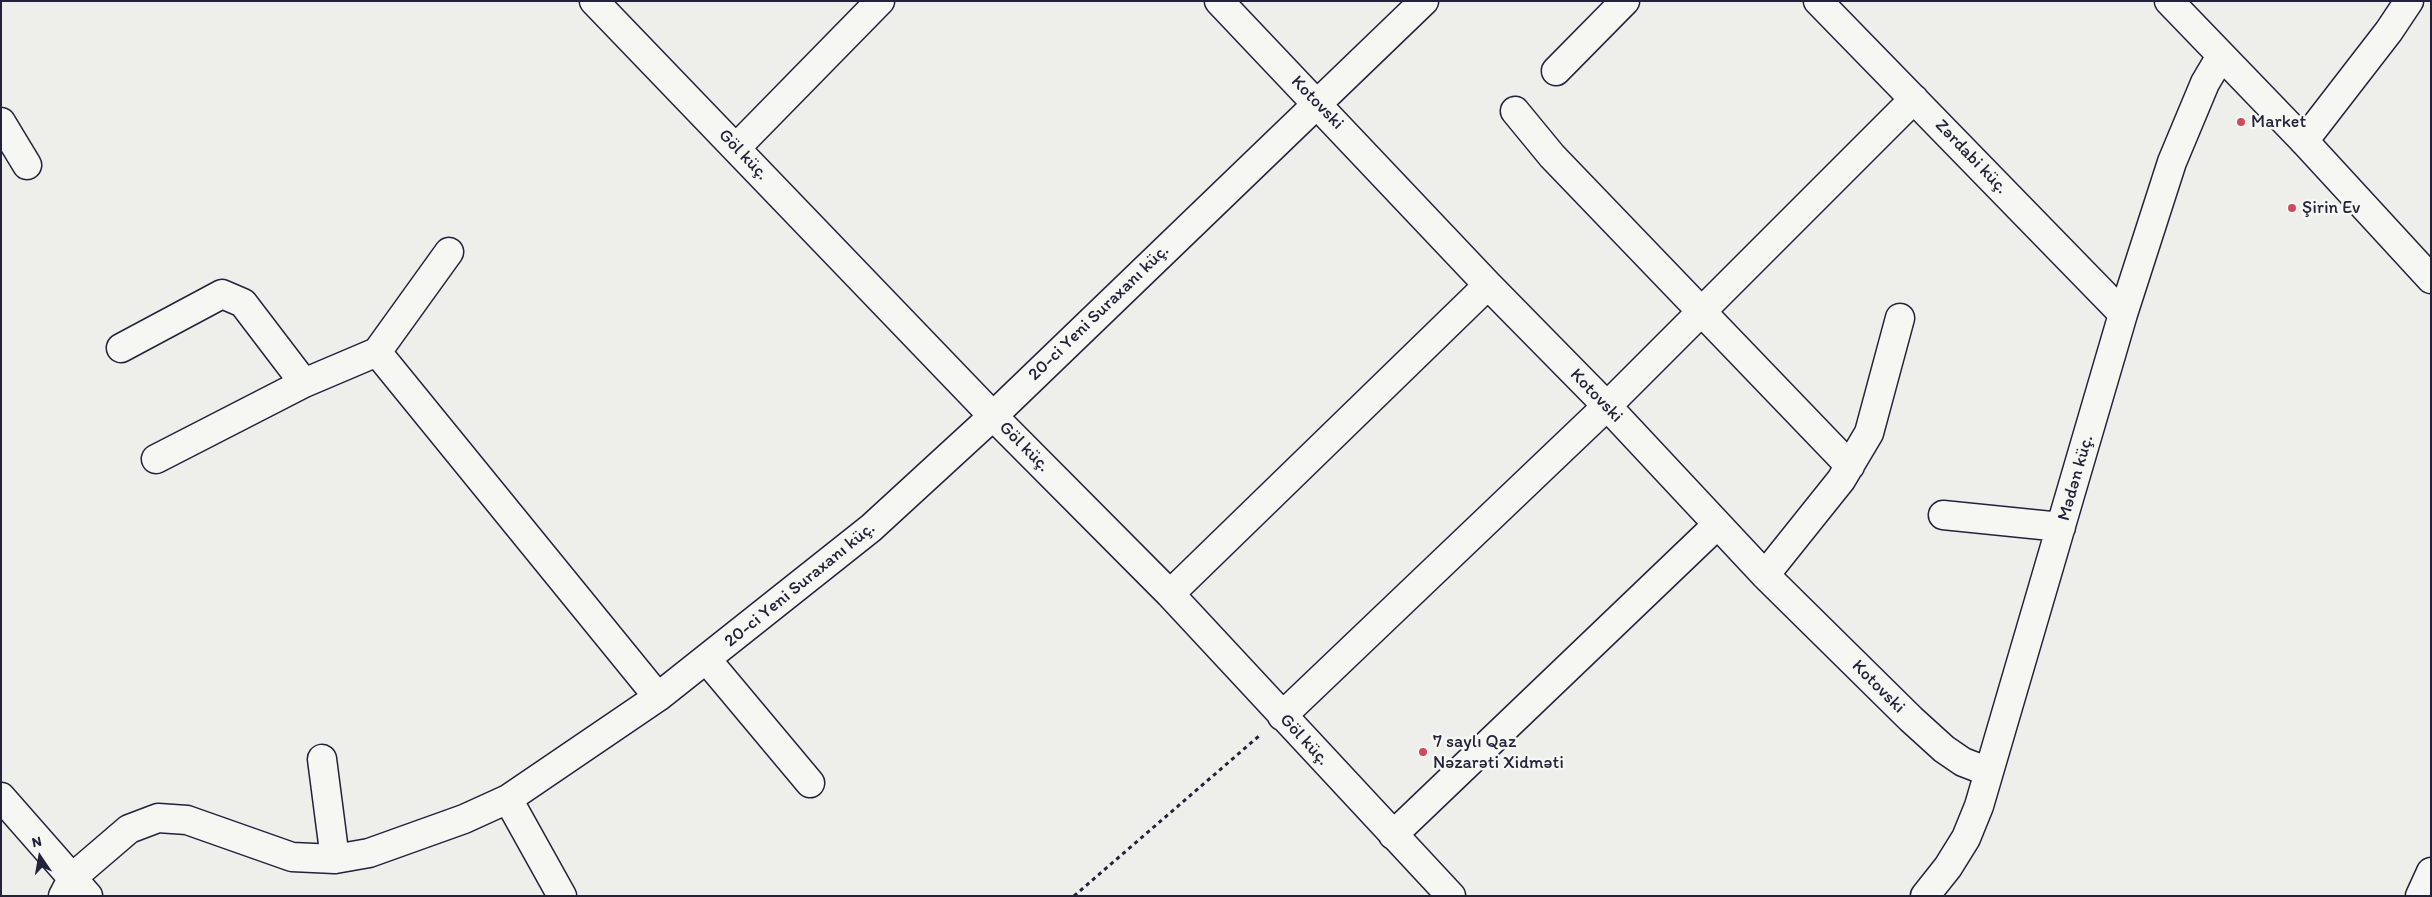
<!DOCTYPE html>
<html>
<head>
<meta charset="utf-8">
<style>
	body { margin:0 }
	#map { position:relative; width:2432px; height:897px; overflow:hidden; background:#eeeeeb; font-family:Itim,sans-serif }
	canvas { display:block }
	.frame { position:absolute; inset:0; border:2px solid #22223b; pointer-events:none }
	.north { position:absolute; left:15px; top:832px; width:50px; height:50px; -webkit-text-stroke:4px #f6f6f2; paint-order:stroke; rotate:348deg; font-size:14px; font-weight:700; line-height:20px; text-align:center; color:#22223b }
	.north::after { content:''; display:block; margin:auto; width:18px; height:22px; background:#22223b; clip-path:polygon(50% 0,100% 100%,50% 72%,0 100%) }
</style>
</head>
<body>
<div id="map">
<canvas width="2432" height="897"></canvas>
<div class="frame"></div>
<div class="north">N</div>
</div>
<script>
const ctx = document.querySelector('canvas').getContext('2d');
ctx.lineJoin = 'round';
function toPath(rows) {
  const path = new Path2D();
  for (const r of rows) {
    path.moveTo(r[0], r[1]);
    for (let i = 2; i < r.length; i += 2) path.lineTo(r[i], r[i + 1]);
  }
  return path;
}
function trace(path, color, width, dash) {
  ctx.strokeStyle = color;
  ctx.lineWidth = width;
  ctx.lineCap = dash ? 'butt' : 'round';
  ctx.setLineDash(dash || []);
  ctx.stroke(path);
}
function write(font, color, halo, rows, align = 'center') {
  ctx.font = font + ' Itim,sans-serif';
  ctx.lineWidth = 5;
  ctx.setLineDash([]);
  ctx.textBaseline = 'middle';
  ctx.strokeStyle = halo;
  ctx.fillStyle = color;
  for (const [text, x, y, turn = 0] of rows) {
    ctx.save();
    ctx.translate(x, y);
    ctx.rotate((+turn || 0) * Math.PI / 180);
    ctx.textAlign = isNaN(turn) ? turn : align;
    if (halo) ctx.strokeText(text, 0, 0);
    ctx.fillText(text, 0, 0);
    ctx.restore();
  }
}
const minor = toPath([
	[594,1,993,416,1170,594,1451,896],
	[1219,1,1488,285,1607,406,1765,575,1911,719,1944,749,1963,762,1989,772],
	[1818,1,2123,314],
	[1556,71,1625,1],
	[1515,111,1552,156,1850,466],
	[1,122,27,165],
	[2304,141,2389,31,2409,1],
	[736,148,880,1],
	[121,348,222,294,243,303,304,383,377,352,658,697],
	[377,352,449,252],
	[156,459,304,383],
	[1943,515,2061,527],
	[1765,575,1841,480,1869,433,1900,318],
	[1170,594,1488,285],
	[707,660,810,783],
	[1282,716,1607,406,1914,99],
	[322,759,335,859],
	[1,797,88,896],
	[508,799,562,896],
	[1393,835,1717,525],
	[63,896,73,877,129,829,158,818,187,820,292,857,335,859,369,853,464,819,508,799,658,697,871,528,993,416,1424,1],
	[1925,896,1948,867,1966,838,1979,806,2123,314,2172,162,2205,83,2221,56],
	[2420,896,2431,872]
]);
const tertiary = toPath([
	[2169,1,2304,141,2431,279]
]);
trace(minor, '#22223b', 31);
trace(tertiary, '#22223b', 31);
trace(toPath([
	[1074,896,1259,736]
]), '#22223b', 3, [4, 4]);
trace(minor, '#f6f6f2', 28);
trace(tertiary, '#f6f6f2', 28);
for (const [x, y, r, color] of [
	[2241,122,5,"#d1495b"],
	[2292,208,5,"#d1495b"],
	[1423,752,5,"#d1495b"]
]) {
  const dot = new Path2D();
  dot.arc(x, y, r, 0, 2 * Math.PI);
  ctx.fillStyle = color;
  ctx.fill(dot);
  trace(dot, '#f6f6f2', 2);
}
write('18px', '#22223b', '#f6f6f2', [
	["Kotovski",1317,103,46],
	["Göl küç.",743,155,46],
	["Zərdabi küç.",1971,157,46],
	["20-ci Yeni Suraxanı küç.",1099,313,-44],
	["Kotovski",1596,396,46],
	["Göl küç.",1024,447,45],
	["Mədən küç.",2076,478,-74],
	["20-ci Yeni Suraxanı küç.",800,585,-39],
	["Kotovski",1878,687,45],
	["Göl küç.",1304,740,47]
]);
write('18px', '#22223b', '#f6f6f2', [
	["Market",2251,122],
	["Şirin Ev",2302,208],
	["7 saylı Qaz",1433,742],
	["Nəzarəti Xidməti",1433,763]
], 'left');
</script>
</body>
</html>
